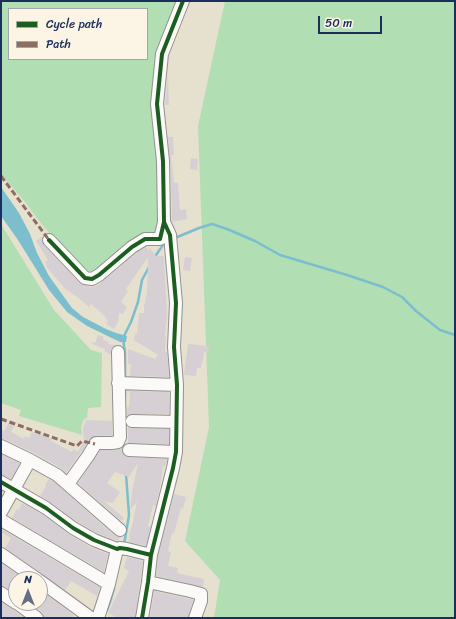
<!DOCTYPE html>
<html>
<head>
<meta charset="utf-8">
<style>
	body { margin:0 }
	#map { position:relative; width:456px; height:619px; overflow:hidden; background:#e6e0cf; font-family:Sriracha,sans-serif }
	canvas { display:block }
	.frame { position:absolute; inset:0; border:2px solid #1b2f5e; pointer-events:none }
	.legend { position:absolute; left:8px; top:8px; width:140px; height:52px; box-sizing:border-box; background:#fcf5e5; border:1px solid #a2a6af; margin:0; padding:5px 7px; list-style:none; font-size:12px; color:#1b2f5e }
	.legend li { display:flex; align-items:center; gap:8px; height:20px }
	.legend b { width:20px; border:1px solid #a2a6af }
	.north { position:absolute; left:8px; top:571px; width:40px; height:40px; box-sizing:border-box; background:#fcf5e5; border:1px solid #a2a6af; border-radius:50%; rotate:0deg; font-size:11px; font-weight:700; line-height:16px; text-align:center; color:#1b2f5e }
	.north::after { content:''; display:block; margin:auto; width:14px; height:18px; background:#626d86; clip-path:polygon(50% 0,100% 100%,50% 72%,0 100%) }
	.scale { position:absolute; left:318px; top:16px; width:64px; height:18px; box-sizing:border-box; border:2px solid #1b2f5e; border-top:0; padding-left:5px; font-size:12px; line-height:14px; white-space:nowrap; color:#1b2f5e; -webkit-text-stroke:3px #fcf5e5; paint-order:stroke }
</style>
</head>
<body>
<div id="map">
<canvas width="456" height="619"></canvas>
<div class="frame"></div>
<ul class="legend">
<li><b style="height:5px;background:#1b5e20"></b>Cycle path</li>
<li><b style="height:5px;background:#8d6e63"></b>Path</li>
</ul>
<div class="north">N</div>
<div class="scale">50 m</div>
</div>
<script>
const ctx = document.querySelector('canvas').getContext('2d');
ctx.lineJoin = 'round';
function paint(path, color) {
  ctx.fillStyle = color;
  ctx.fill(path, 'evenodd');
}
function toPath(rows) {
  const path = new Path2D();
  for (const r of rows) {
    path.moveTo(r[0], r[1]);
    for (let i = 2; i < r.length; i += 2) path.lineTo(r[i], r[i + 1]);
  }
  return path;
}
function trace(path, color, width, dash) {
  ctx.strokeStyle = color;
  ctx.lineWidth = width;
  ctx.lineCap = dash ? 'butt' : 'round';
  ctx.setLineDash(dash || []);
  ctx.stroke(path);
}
paint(toPath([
	[1,1,179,1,163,40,158,236,97,271,87,271,81,269,43,226,25,202,1,174],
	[9,9,147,9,147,59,9,59],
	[225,1,455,1,455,618,214,618,220,580,185,541,209,427,198,126],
	[1,224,54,310,91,350,102,353,101,407,88,408,87,418,84,419,81,427,82,435,19,416,21,410,1,403]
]), '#b2deb4');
paint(toPath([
	[1,187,19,213,30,234,37,253,49,276,72,308,83,317,106,329,116,333,127,336,126,342,120,342,87,326,67,312,49,290,18,240,1,216]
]), '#7dbece');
trace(toPath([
	[175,238,199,228,212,224,227,229,255,241,280,255,347,275,383,287,402,297,416,311,440,330,455,335],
	[154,258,165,242],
	[125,379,125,353,123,338,131,322,138,302,142,280,149,267],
	[125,386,125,397],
	[124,545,129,515,126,474],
	[107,610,111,599,114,588]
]), '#7dbece', 2.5);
paint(toPath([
	[168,74,169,105,165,105,165,104],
	[168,137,173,137,174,155,171,155,174,183,178,183,180,210,186,209,187,219,172,222,170,161],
	[191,158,198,159,197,170,190,169],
	[42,237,42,241,44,245,80,283,90,287,96,286,103,281,119,268,120,268,122,265,136,253,146,247,149,251,149,247,156,256,164,256,167,315,165,336,166,336,165,352,167,352,169,377,130,376,131,364,128,364,128,349,155,359,158,355,134,340,135,334,137,334,139,313,144,313,144,304,145,304,146,295,147,295,148,257,126,289,128,291,121,302,127,307,123,314,119,313,118,322,114,329,106,324,108,320,105,318,106,317,91,304,89,307,75,295,75,296,68,290,67,291,49,270,46,266,47,265,45,262,48,260,36,241],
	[185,257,192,258,190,271,183,270],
	[98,335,104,337,103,340,109,342,108,344,116,345,112,348,111,354,108,354,108,353,104,351,105,349,92,344,92,342,95,343],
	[188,344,209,346,208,353,204,352,203,362,202,361,201,368,197,368,196,376,184,375],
	[130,391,169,392,169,414,132,414,127,416,127,407,129,407],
	[86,420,112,421,112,435,96,436,92,437,66,473,61,468,34,453,4,439,1,439,1,429,4,431,9,422,14,426,11,432,24,439,25,436,29,438,32,432,37,435,38,433,52,439,51,441,72,452,73,449,78,452,84,441,83,428],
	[128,427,132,428,169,429,169,444,128,443],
	[122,448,123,454,125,456,128,457,167,459,165,466,163,466,160,487,156,506,153,505,148,526,151,526,146,546,129,542,130,537,129,537,132,525,132,526,137,502,130,510,132,492,138,463,129,477,115,472,107,483,120,492,113,503,104,501,124,518,121,521,78,483,100,450,113,450],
	[1,454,20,463,11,479,1,475],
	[49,479,53,481,115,536,120,537,118,541,97,533,77,522,50,502,40,496,46,486,45,485],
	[174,494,186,497,183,509,181,508,174,533,172,533,168,551,171,552,168,566,178,568,177,573,204,579,203,587,156,576,158,556],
	[22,503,42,514,69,534,90,547,108,554,104,572,12,518,17,509,19,510],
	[1,529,100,587,97,596,71,581,65,590,5,548,11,538,1,532],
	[127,557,143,561,135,618,113,618,114,616,108,613,129,571,124,568],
	[1,563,24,579,16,579,16,594,5,587,1,586],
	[40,590,74,615,72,618,44,618,44,615,42,612,30,603,40,603],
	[154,591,194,600,188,618,150,618],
	[1,602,14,610,24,618,1,618]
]), '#d6d0d4');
const minor = toPath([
	[49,240,85,278,92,279,99,275,132,247,145,239,160,239,164,222],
	[118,383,177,385],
	[132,421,176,422],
	[1,446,30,460,57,475,120,530],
	[129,450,176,452],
	[1,482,46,508,73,528,94,540,117,549,120,548,127,549,151,555],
	[68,484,88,456,96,443,112,443,118,442,120,437,118,352],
	[1,512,30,460],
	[1,520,52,550,109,584],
	[1,554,37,579],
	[40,581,91,618],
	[148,582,190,591,201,594,201,601,195,618],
	[1,593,16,603],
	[17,603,37,618],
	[98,618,109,584,117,549],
	[142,618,148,582,151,555,173,468,176,452,177,385,174,347,176,303,170,235,164,222,163,161,157,104,162,54,183,1]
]);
trace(minor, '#919190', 14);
trace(minor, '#fbfaf8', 12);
trace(toPath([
	[1,176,49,240],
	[1,419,77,446,82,441,95,444]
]), '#8d6e63', 3, [6, 3]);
trace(toPath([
	[49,240,85,278,92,279,99,275,132,247,145,239,160,239,164,222],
	[1,482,46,508,73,528,94,540,117,549,120,548,127,549,151,555],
	[142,618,148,582,151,555,173,468,176,452,177,385,174,347,176,303,170,235,164,222,163,161,157,104,162,54,183,1]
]), '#1b5e20', 4);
</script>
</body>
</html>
